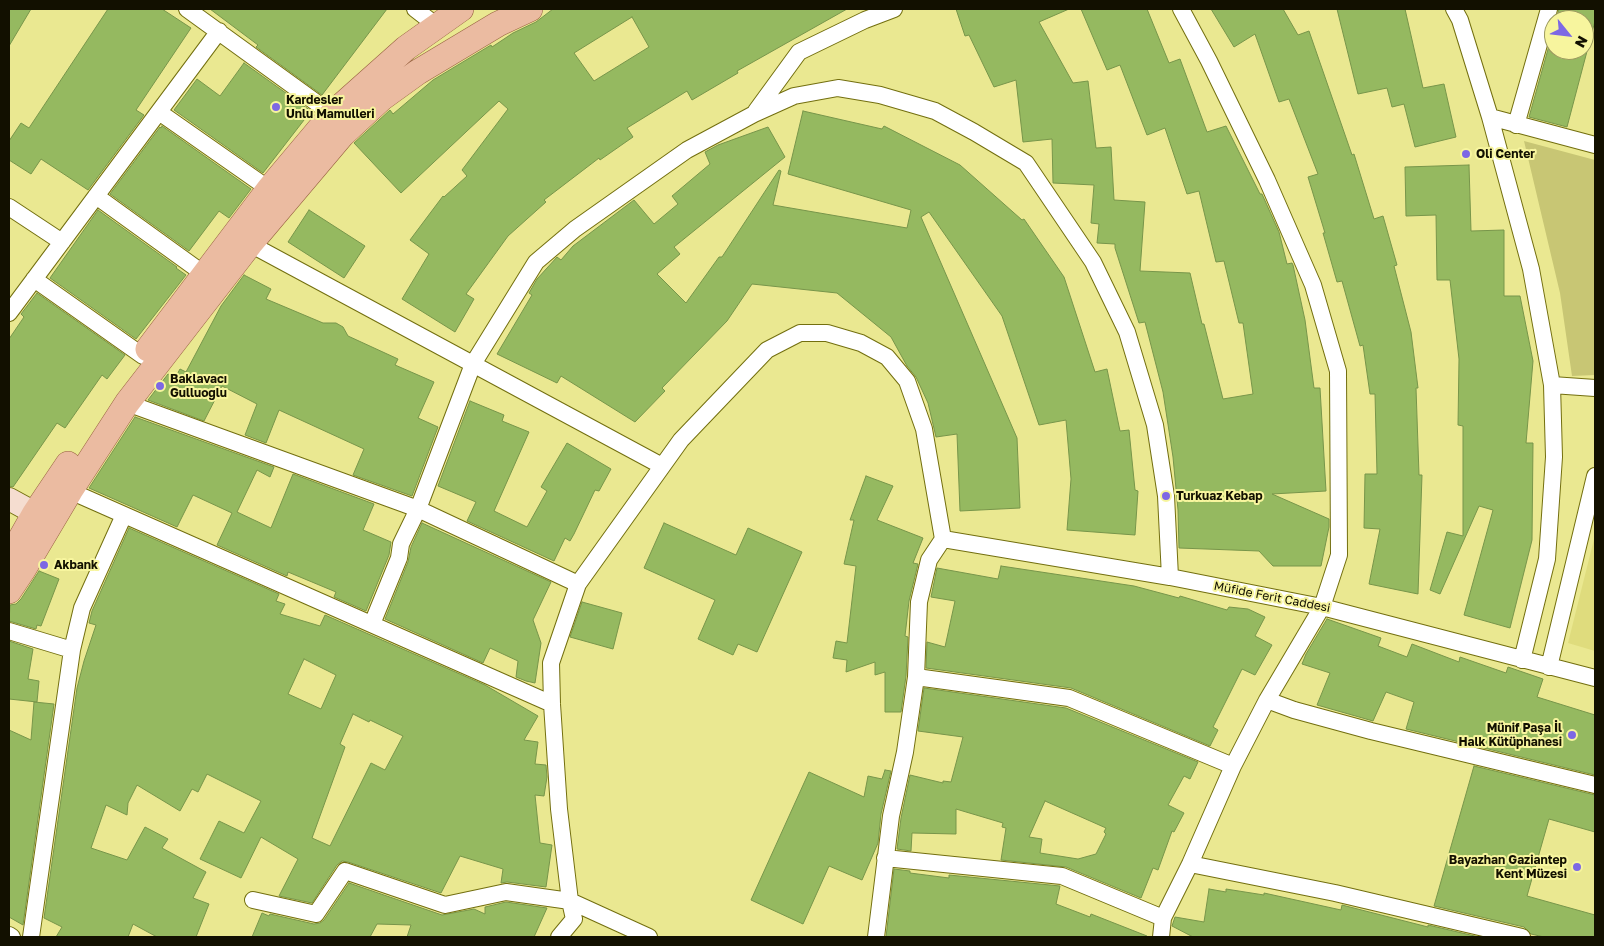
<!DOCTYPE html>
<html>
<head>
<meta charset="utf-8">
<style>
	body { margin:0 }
	#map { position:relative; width:1604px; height:946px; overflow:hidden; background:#eae891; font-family:"Golos Text",sans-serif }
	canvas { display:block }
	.frame { position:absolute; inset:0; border:10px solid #121000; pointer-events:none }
	.north { position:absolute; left:1544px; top:10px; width:50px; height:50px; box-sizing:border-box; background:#f7f59e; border:1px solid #9b995f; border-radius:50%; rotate:119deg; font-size:14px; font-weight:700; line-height:20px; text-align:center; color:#121000 }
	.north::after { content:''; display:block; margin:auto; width:18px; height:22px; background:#7d68e4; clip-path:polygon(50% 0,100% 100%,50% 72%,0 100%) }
</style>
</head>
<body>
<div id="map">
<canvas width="1604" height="946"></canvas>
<div class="frame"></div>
<div class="north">N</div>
</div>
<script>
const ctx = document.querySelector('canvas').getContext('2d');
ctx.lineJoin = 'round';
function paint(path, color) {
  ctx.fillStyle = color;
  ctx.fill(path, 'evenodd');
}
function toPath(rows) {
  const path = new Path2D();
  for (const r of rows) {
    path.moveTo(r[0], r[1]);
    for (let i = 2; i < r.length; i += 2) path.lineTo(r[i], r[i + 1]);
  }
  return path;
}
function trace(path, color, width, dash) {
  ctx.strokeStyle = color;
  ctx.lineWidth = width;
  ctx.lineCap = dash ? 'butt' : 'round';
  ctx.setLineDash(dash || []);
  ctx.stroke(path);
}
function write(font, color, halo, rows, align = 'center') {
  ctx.font = font + ' "Golos Text",sans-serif';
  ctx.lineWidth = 4;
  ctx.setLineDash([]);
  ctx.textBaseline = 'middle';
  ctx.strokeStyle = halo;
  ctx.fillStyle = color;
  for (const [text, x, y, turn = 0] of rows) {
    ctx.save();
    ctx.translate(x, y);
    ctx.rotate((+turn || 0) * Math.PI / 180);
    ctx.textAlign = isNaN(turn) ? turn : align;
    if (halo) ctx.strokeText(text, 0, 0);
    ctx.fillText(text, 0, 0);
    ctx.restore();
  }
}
paint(toPath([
	[1595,535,1595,651,1568,643]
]), '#dfdc7d');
paint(toPath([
	[1524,141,1595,160,1595,375,1572,376,1560,293]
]), '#c8c674');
const building = toPath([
	[9,9,31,9,9,46,9,9],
	[108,9,162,9,191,28,136,110,144,115,88,190,41,159,31,174,9,160,9,141,21,123,29,128,108,9],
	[210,9,387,9,322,95,256,47,258,45,210,9],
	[553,9,847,9,737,71,738,73,692,100,687,91,627,128,633,137,600,160,599,158,544,200,546,202,508,236,466,294,474,299,455,332,402,299,429,254,410,240,443,196,444,197,467,176,462,170,508,109,499,101,401,193,354,143,390,110,393,114,433,80,491,45,492,47,513,33,536,22,553,9],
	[632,17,649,47,594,81,574,53,632,17],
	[956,9,1069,9,1039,22,1073,83,1088,81,1096,148,1111,147,1114,200,1145,202,1140,271,1190,273,1202,324,1204,324,1223,399,1253,394,1243,323,1239,323,1224,261,1216,262,1199,191,1187,194,1165,128,1147,135,1120,65,1107,70,1081,9,1147,9,1169,63,1180,59,1207,132,1226,126,1260,194,1262,194,1279,232,1287,264,1292,263,1293,265,1305,320,1314,388,1320,388,1326,491,1272,494,1329,519,1329,527,1321,566,1273,566,1259,551,1179,548,1178,510,1173,457,1163,392,1145,322,1139,323,1115,248,1115,244,1097,243,1099,224,1091,223,1094,185,1053,183,1052,139,1023,142,1016,80,994,87,969,35,965,36,956,9],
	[1211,9,1283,9,1298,35,1309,31,1352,155,1354,154,1374,219,1383,216,1397,265,1394,266,1411,332,1418,388,1416,388,1419,475,1422,475,1418,594,1369,584,1380,529,1364,528,1365,474,1377,474,1375,394,1370,394,1363,345,1360,346,1342,281,1337,282,1323,233,1325,233,1308,177,1318,174,1289,99,1279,102,1255,34,1234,47,1211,9],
	[1337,9,1405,9,1423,88,1444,84,1456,137,1415,147,1404,104,1392,107,1387,88,1358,94,1337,9],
	[1559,9,1595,9,1595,21,1567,127,1529,117,1554,28,1554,50,1584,50,1584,20,1556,20,1559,9],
	[244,63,311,111,263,173,174,110,197,79,220,96,244,63],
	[803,111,882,129,884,126,960,165,1022,220,1024,219,1064,277,1095,372,1107,369,1120,431,1129,430,1135,490,1138,491,1135,535,1067,530,1071,479,1066,420,1039,425,1002,316,929,212,921,217,1017,438,1020,508,960,511,957,434,936,437,928,403,916,377,907,366,891,337,837,293,752,284,727,321,662,388,665,391,635,422,561,376,557,383,497,354,532,295,529,293,537,279,557,257,561,260,573,246,634,200,654,224,678,204,672,196,710,164,705,152,718,145,768,127,785,157,674,247,680,254,657,274,686,303,719,257,722,257,779,170,781,171,773,205,907,228,911,210,788,174,803,111],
	[162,126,251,189,229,218,219,211,189,251,110,194,160,127,161,128,162,126],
	[1469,165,1471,231,1504,230,1504,296,1520,296,1533,361,1526,443,1533,443,1532,540,1510,628,1464,615,1493,510,1479,506,1440,594,1430,590,1447,532,1463,536,1463,426,1458,425,1459,359,1450,280,1437,280,1436,215,1406,216,1405,167,1469,165],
	[98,210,177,267,176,268,186,275,136,339,50,278,98,210],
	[309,210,365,246,344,278,288,242,309,210],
	[244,275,271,289,266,299,323,323,336,323,343,327,348,336,398,359,395,365,434,382,418,418,438,427,412,496,353,475,364,449,279,410,266,443,245,435,257,404,222,386,204,421,148,400,168,374,175,378,180,369,186,372,221,306,244,275],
	[37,293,125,355,107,379,102,375,65,428,57,423,13,487,9,486,9,339,24,317,21,314,37,293],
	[470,401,504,415,502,421,529,432,494,511,527,527,547,491,541,487,567,443,611,469,599,491,595,490,574,534,570,541,565,538,554,561,467,521,476,502,438,486,470,401],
	[135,417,274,467,270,477,257,470,237,512,271,528,293,474,374,504,363,530,391,542,389,555,366,611,334,597,336,592,288,572,287,576,217,545,232,513,193,495,177,527,89,488,135,417],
	[866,476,893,486,877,520,923,538,913,563,918,564,909,601,905,636,908,637,906,676,901,712,885,712,885,672,875,675,875,662,846,672,847,660,833,658,836,641,847,643,856,566,844,564,854,520,850,520,866,476],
	[422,523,551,582,533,620,541,643,535,683,526,681,516,677,518,661,490,648,483,663,385,619,408,562,411,547,422,523],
	[664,523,736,555,748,528,802,552,757,652,738,644,733,655,698,639,715,600,644,568,664,523],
	[129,528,279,594,276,601,285,604,280,614,320,626,325,615,485,685,538,716,524,740,538,742,535,764,546,765,547,777,544,796,535,795,540,843,552,845,546,887,507,882,501,883,503,869,460,856,441,893,348,862,342,861,337,865,312,903,279,896,298,859,261,837,241,878,200,859,219,821,244,833,261,801,207,774,198,792,192,789,180,811,137,785,128,803,127,815,106,805,91,848,127,860,145,827,168,839,162,848,206,872,193,898,209,904,196,937,157,937,133,924,128,937,56,937,62,927,44,918,77,688,84,661,96,625,89,623,92,611,129,528],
	[304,659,336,675,321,709,288,694,304,659],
	[353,714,369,722,370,720,403,736,385,770,371,763,330,846,312,838,345,747,340,744,353,714],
	[1001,566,1134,586,1179,598,1180,596,1227,610,1229,607,1248,609,1265,617,1255,636,1272,645,1255,675,1242,669,1213,727,1218,730,1210,746,1071,688,926,668,927,642,945,647,955,601,931,597,937,568,998,579,1001,566],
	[39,571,59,579,41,626,37,625,36,629,9,621,10,605,16,604,21,599,39,571],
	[582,602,622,613,613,649,570,637,582,602],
	[1327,619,1381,638,1378,646,1407,657,1412,644,1459,662,1460,657,1506,673,1508,667,1543,679,1537,697,1595,715,1595,775,1406,729,1414,702,1386,692,1373,721,1317,705,1330,673,1302,664,1306,654,1327,619],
	[9,641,33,649,28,679,39,681,37,702,9,699,9,641],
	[924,688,1066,708,1198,762,1190,779,1184,776,1168,805,1184,813,1174,832,1172,831,1158,870,1153,868,1141,898,1066,867,1001,860,1006,828,1002,827,1003,823,956,809,956,834,912,833,911,851,897,849,901,818,910,775,943,783,943,781,951,782,963,737,918,731,924,688],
	[1045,801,1106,828,1104,832,1106,834,1096,854,1078,859,1040,853,1042,839,1029,837,1045,801],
	[34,702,54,704,23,925,9,917,9,730,31,740,34,702],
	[1474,766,1595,795,1595,832,1549,819,1527,896,1595,915,1595,937,1544,937,1531,934,1524,927,1434,906,1474,766],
	[885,770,891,771,881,814,878,843,862,880,829,866,803,924,751,900,809,772,864,797,868,776,882,779,885,770],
	[894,869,910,871,910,873,949,878,949,875,1060,886,1056,904,1090,917,1091,914,1147,936,1146,937,886,937,894,869],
	[349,883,442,915,474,909,485,914,485,907,506,902,547,908,534,937,407,937,411,925,377,924,370,937,252,937,262,913,269,916,270,914,314,924,320,923,324,920,349,883],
	[1209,889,1226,892,1226,889,1264,895,1264,893,1341,910,1342,905,1428,927,1428,925,1479,937,1193,937,1172,926,1175,917,1204,922,1209,889]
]);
paint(building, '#95b960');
trace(building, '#77954a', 1);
const street = toPath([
	[187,9,332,114],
	[415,9,437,26],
	[1454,9,1460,20,1490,117,1531,269,1552,385,1554,457,1547,559,1522,660],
	[756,111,799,52,865,20,894,9],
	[159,112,269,189],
	[1490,117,1595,145],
	[1516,125,1549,9],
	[96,196,204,274],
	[9,207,62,242],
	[250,244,662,466],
	[34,279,143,356],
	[9,313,219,31],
	[1552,385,1595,388],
	[127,403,418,509,578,584],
	[70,491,552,704],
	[943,539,1170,577,1322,607,1595,678],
	[372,624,399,558,401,544,418,509,473,364,536,262,575,229,687,150,754,114,794,96,838,88,880,95,935,111,974,132,1026,163,1093,262,1127,332,1155,425,1166,496,1170,577],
	[9,631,72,650],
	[1549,667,1595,476],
	[916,677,1069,698,1233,766],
	[1267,700,1294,710,1371,731,1595,785],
	[885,858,1062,876,1163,918],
	[1190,864,1335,893,1522,937],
	[253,900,316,914,345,871,445,905,506,892,570,901,574,919,559,937],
	[9,935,12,937],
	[31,937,72,650,82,608,124,515],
	[649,937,570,901,559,809,552,704,551,663,578,584,681,440,767,350,800,333,827,333,861,343,887,357,907,381,924,429,943,539,929,560,919,602,916,677,905,752,891,816,876,937],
	[1161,937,1163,918,1190,864,1233,766,1267,700,1322,607,1339,555,1338,371,1313,285,1267,180,1209,61,1181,9]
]);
const secondary = toPath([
	[9,499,51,522]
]);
const primary = toPath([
	[148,349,269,189,332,114,406,48,461,9],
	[9,559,35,513,68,464],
	[9,591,23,570,70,491,127,403,250,244,342,135,382,98,418,72,498,24,530,9]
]);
trace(street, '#736f0f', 18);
trace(secondary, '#736f0f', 24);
trace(primary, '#976140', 26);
trace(street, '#fff', 16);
trace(secondary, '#f5ddd0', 22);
trace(primary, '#ebbba1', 25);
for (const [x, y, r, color] of [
	[276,107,5,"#7d68e4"],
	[1466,154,5,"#7d68e4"],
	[160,386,5,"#7d68e4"],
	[1166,496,5,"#7d68e4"],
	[44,565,5,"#7d68e4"],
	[1572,735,5,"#7d68e4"],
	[1577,867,5,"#7d68e4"]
]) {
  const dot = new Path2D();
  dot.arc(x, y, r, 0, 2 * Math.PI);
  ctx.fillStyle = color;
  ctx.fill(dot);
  trace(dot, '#f7f59e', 2);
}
write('bold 12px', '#121000', '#f7f59e', [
	["Kardesler",286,100],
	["Unlu Mamulleri",286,114],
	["Oli Center",1476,154],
	["Baklavacı",170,379],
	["Gulluoglu",170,393],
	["Turkuaz Kebap",1176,496],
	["Akbank",54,565],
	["Münif Paşa İl",1562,728,"right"],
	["Halk Kütüphanesi",1562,742,"right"],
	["Bayazhan Gaziantep",1567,860,"right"],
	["Kent Müzesi",1567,874,"right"]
], 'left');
write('12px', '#121000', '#f7f59e', [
	["Müfide Ferit Caddesi",1272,597,11]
]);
</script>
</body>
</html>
